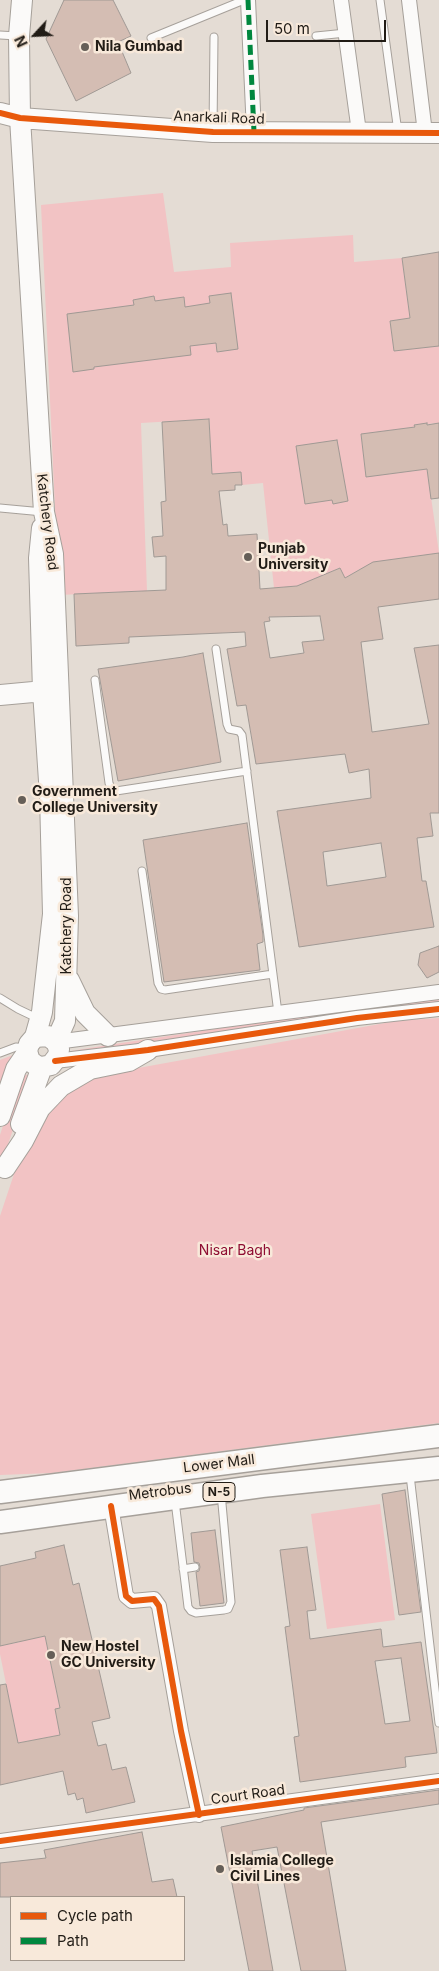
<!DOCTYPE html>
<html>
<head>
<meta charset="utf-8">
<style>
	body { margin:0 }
	#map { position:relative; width:439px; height:1971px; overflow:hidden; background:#e4dcd4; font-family:Inter,sans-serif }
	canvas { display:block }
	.legend { position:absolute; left:10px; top:1896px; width:175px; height:65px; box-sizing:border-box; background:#f8e9da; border:1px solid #a2978c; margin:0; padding:6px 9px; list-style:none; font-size:15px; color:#211c16 }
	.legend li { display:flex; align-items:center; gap:10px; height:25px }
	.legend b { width:25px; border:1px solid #a2978c }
	.north { position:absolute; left:10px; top:10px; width:50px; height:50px; -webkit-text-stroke:4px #f8e9da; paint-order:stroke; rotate:245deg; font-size:14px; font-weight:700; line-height:20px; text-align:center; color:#211c16 }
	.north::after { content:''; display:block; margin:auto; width:18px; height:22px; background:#211c16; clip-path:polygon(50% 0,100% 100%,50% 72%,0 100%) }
	.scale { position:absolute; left:266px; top:20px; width:120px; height:22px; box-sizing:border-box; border:2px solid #211c16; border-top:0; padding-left:6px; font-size:15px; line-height:18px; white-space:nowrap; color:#211c16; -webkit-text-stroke:4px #f8e9da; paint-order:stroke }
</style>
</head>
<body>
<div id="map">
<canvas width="439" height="1971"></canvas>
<ul class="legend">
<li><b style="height:6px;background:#e8590c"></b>Cycle path</li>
<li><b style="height:6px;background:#00873e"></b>Path</li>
</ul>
<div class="north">N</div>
<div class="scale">50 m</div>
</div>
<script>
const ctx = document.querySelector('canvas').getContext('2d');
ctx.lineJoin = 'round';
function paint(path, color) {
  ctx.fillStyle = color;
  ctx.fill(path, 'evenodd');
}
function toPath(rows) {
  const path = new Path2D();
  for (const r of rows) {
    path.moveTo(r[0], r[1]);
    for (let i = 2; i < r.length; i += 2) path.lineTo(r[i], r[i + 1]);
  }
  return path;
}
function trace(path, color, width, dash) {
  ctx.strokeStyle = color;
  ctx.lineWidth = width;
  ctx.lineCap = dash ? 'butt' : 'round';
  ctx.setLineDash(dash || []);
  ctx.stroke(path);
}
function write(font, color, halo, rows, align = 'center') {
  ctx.font = font + ' Inter,sans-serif';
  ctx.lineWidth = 5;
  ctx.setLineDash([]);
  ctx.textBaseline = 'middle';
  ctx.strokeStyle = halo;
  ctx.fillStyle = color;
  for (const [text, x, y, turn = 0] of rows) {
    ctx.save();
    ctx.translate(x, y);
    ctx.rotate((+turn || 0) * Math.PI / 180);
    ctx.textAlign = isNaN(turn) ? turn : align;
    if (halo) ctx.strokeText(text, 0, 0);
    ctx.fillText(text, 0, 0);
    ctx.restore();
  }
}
paint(toPath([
	[163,193,174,272,231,267,230,243,353,235,354,262,402,258,410,318,390,321,394,351,439,345,439,423,415,425,415,427,361,435,366,476,427,469,439,553,364,577,360,569,345,578,339,568,305,586,274,588,263,483,242,485,240,472,212,474,209,419,141,423,147,591,59,595,41,205],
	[439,998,439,1004,69,1055,69,1052,71,1051,108,1045,329,1012],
	[439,1018,439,1423,52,1473,0,1475,0,1216,15,1171,61,1089,78,1079,396,1021],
	[18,1053,0,1102,0,1060],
	[23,1074,27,1075,30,1081,0,1167,0,1135,18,1079],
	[380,1504,395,1620,327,1629,311,1514],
	[45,1636,60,1708,55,1709,60,1735,18,1743,0,1654,0,1646,20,1642,20,1640,28,1637,32,1639]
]), '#f2c3c4');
const building = toPath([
	[64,0,113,0,131,36,118,42,131,73,76,101,46,39,64,0],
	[439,252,439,346,394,351,390,321,410,318,402,258,439,252],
	[231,293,238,349,217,352,216,343,190,346,191,355,94,367,94,369,73,372,67,314,134,305,133,300,154,296,155,301,184,297,185,307,210,303,209,296,231,293],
	[209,419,212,474,241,472,242,485,235,485,235,490,219,491,223,525,227,524,228,536,257,534,260,589,297,586,340,568,345,578,373,562,439,553,439,599,378,607,383,639,361,642,372,732,429,724,414,648,439,645,439,813,430,813,433,836,417,838,422,881,426,881,434,927,299,947,277,811,371,798,369,769,349,773,345,754,256,764,246,705,237,706,227,649,246,646,245,632,129,637,129,643,76,646,74,594,166,590,166,556,154,557,152,537,163,536,161,502,166,501,162,422,209,419],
	[320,616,324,640,302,642,304,653,270,658,264,622,270,621,269,617,320,616],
	[381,843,386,877,327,886,323,852,381,843],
	[427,423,427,425,439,423,439,498,431,499,427,469,366,477,361,434,415,427,414,425,427,423],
	[337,440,348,501,333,504,332,500,305,504,296,446,337,440],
	[203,653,221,762,118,781,98,669,183,657,203,653],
	[247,823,263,935,263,942,257,944,260,970,164,982,143,840,247,823],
	[439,946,439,972,427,978,418,965,420,953,439,946],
	[405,1490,421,1612,399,1615,382,1494,405,1490],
	[215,1530,224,1603,200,1606,196,1572,199,1571,200,1567,199,1563,194,1562,191,1533,215,1530],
	[64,1545,73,1585,79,1583,110,1718,92,1722,98,1746,106,1744,112,1770,126,1767,135,1802,86,1813,83,1798,77,1800,75,1793,68,1795,63,1771,0,1785,0,1685,6,1684,18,1743,60,1735,55,1709,60,1708,45,1636,0,1646,0,1566,36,1558,35,1552,64,1545],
	[307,1547,316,1610,307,1611,310,1639,381,1629,383,1647,421,1642,437,1753,405,1757,406,1767,300,1782,294,1737,299,1736,285,1627,290,1626,280,1550,307,1547],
	[401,1658,410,1721,385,1724,375,1661,401,1658],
	[439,1790,439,1804,321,1822,346,1971,301,1971,277,1847,252,1851,273,1971,249,1971,221,1827,304,1810,304,1808,439,1790],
	[142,1832,152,1882,173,1879,177,1897,0,1897,0,1863,46,1858,44,1850,142,1832]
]);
paint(building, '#d4bdb3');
trace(building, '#a09994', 1);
const lane = toPath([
	[380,0,398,132],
	[0,35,17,36],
	[316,36,346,33],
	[151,38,244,0],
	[213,131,214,37],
	[0,508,43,512],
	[216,649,227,724,229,729,239,731,242,735,278,1013],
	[95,680,109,783,111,788,116,791,247,771],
	[142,871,158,983,161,989,165,990,273,974],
	[0,998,18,1009,39,1019],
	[0,1053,16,1047,27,1048],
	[410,1475,439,1723],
	[175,1501,188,1607,191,1611,196,1613,224,1610,228,1609,231,1602,221,1493],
	[183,1569,195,1567]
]);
const street = toPath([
	[248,0,254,132],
	[341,0,359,132],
	[409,0,425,133],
	[56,1042,439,992],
	[55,1061,148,1050,357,1018,439,1009],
	[111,1506,126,1596,132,1601,154,1599,159,1606,181,1731,199,1815],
	[0,1841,439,1781]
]);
const secondary = toPath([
	[22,0,19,36,20,118,44,512,53,554,68,916,65,1021,56,1041],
	[0,113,20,118,213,132,439,133],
	[0,695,55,690],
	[69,980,85,1013,108,1036],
	[35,1037,48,1036,56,1042,59,1049,58,1056,51,1065,42,1067,37,1066,30,1061,27,1051,29,1044,35,1037,42,1012,53,914,50,796,43,691,39,558,42,528],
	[0,1116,16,1069,27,1053],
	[21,1124,42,1067],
	[5,1168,23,1141,40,1108,61,1086,90,1069,129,1061,148,1050]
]);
const primary = toPath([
	[0,1492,439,1436],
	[0,1522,262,1486,439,1468]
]);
trace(lane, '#a6a09a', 9);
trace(street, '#a6a09a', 16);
trace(secondary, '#a6a09a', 22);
trace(primary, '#a6a09a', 25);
trace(lane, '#fbfaf9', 7);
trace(street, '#fbfaf9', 14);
trace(secondary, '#fbfaf9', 20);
trace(primary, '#fbfaf9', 22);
trace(toPath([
	[248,0,254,132]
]), '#00873e', 5, [10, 5]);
trace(toPath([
	[0,113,20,118,213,132,439,133],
	[55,1061,148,1050,357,1018,439,1009],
	[111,1506,126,1596,132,1601,154,1599,159,1606,181,1731,199,1815],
	[0,1841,439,1781]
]), '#e8590c', 6);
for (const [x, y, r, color] of [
	[85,47,5,"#655f58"],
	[248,557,5,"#655f58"],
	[22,800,5,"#655f58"],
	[51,1655,5,"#655f58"],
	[220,1869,5,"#655f58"]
]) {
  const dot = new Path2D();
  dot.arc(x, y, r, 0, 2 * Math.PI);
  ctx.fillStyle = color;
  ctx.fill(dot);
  trace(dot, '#f8e9da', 2);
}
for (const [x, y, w] of [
	[219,1492,32]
]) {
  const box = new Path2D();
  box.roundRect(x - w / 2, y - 9.5, w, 19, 4);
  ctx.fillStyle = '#f8e9da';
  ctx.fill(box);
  trace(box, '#211c16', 1);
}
write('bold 12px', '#211c16', null, [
	["N-5",219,1492]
]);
write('bold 14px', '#211c16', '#f8e9da', [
	["Nila Gumbad",95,47],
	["Punjab",258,549],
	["University",258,565],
	["Government",32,792],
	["College University",32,808],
	["New Hostel",61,1647],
	["GC University",61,1663],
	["Islamia College",230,1861],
	["Civil Lines",230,1877]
], 'left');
write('14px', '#211c16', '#f8e9da', [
	["Anarkali Road",219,118,2],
	["Katchery Road",47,522,83],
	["Katchery Road",67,926,-90],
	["Lower Mall",219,1464,-7],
	["Metrobus",160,1492,-7],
	["Court Road",248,1795,-8]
]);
write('14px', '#8e0d32', '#f8e9da', [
	["Nisar Bagh",235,1251]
]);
</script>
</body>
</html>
